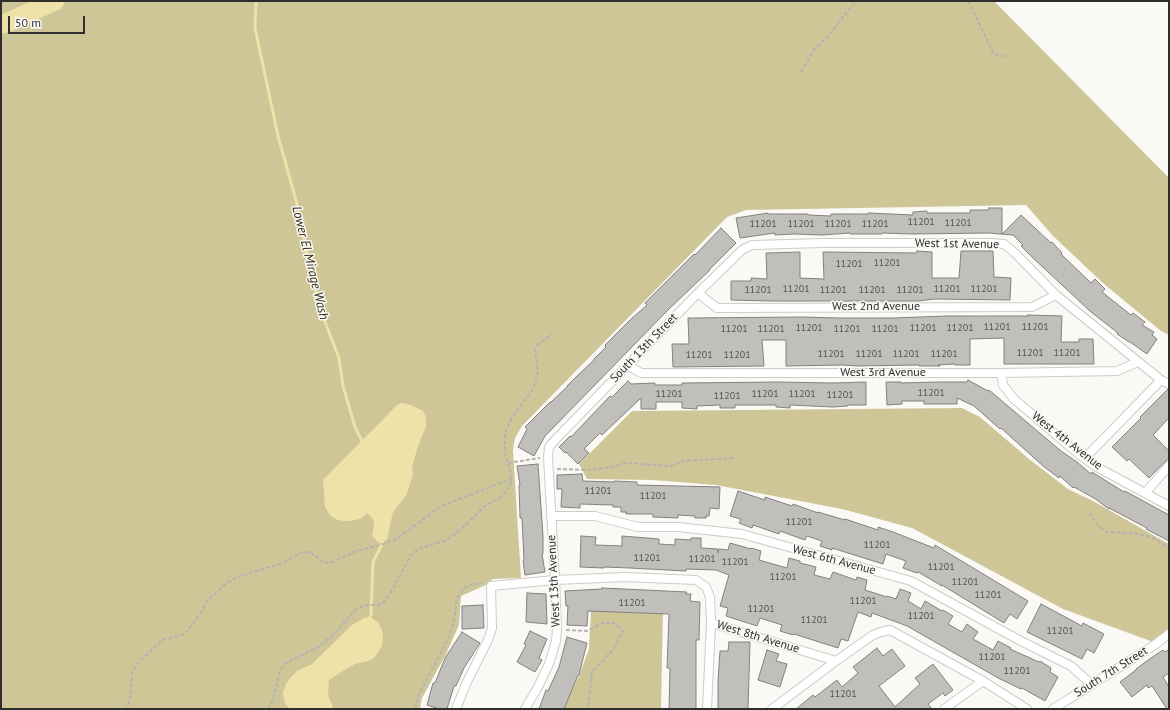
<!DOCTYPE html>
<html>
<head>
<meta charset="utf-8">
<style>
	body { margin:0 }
	#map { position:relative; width:1170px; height:710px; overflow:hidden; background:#faf9f5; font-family:"PT Sans",sans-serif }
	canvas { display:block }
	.frame { position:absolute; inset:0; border:2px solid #2f2e2d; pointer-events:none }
	.scale { position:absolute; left:8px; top:16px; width:77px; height:18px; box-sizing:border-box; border:2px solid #2f2e2d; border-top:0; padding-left:5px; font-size:12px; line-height:14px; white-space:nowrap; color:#2f2e2d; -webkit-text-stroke:3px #faf9f5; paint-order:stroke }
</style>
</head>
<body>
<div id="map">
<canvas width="1170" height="710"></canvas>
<div class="frame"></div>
<div class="scale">50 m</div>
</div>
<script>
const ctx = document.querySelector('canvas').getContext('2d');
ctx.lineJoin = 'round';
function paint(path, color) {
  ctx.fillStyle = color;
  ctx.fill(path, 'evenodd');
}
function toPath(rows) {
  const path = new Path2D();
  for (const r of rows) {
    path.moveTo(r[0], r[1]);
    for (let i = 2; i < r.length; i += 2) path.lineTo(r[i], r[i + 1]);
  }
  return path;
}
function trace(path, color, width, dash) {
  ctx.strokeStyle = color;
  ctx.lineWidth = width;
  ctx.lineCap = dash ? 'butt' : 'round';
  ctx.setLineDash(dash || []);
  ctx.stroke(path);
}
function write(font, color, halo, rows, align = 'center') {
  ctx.font = font + ' "PT Sans",sans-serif';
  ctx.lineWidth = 3;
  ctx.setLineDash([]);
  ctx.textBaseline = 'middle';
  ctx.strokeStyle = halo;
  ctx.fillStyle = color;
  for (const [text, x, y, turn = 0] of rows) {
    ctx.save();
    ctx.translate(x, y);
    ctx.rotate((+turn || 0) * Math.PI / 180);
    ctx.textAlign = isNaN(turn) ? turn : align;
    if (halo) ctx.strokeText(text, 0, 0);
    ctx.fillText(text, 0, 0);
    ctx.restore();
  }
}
paint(toPath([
	[1,1,994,1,1169,178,1169,335,1161,331,1104,284,1053,236,1026,205,746,210,727,217,522,426,515,438,513,450,521,578,493,579,486,585,461,596,459,625,446,654,422,698,420,709,1,709],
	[962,408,980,417,1029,459,1068,489,1093,501,1169,544,1169,634,1156,643,1063,609,912,528,842,509,716,485,652,480,587,479,579,464,632,411],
	[663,609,661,709,562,709,579,676,589,649,591,611]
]), '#cfc698');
paint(toPath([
	[402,403,411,405,423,411,426,417,426,427,418,446,412,467,413,475,406,496,393,512,387,539,383,542,380,543,377,541,372,536,374,523,373,519,367,513,360,519,348,521,343,521,335,519,330,515,325,507,323,480,397,405],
	[370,617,378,622,381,628,383,634,382,646,374,658,369,661,355,664,346,669,329,680,328,696,334,709,291,709,286,705,284,700,283,692,286,684,291,677,297,671,312,664,352,625,364,618]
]), '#efe2a8');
trace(toPath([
	[256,1,255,28,278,136,297,204,307,254,320,309,339,358,343,386,355,427,363,443],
	[368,620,371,615,373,562,383,542,383,539]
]), '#efe2a8', 3);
trace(toPath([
	[1,24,6,23,55,1]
]), '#efe2a8', 19);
const building = toPath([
	[989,208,1002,208,1002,234,1021,215,1051,243,1052,242,1062,253,1061,254,1091,283,1095,279,1105,289,1102,292,1131,315,1133,313,1145,322,1142,325,1154,332,1152,335,1157,339,1147,354,1130,342,1129,342,1117,334,1118,333,1091,312,1032,257,1021,246,1023,245,1013,235,988,233,911,234,882,233,882,234,850,234,850,233,822,235,794,234,775,235,775,233,740,238,736,218,768,213,768,214,808,214,808,215,831,216,831,214,868,214,868,213,913,215,913,212,927,211,927,213,970,213,970,210,989,210,989,208],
	[721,228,736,243,709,270,710,270,669,309,550,431,545,436,534,456,518,447,527,429,525,427,550,402,551,402,568,386,567,386,577,376,594,360,594,359,606,347,605,345,630,320,647,305,645,303,694,254,695,255,721,228],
	[917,251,932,252,932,278,959,278,961,251,993,251,994,277,1011,278,1010,300,935,299,917,301,770,301,731,300,731,281,751,281,751,278,767,279,766,253,800,252,800,278,824,279,823,252,917,253,917,251],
	[1028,315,1062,316,1061,342,1079,342,1079,339,1093,339,1094,364,1004,364,1004,338,970,339,970,365,955,365,955,364,938,365,940,366,919,366,919,365,858,366,843,365,786,366,786,340,762,340,764,366,673,367,672,344,689,344,688,318,802,317,840,318,892,318,948,316,1028,316,1028,315],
	[968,380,988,391,989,390,1061,451,1077,462,1091,474,1092,472,1124,492,1125,491,1169,515,1169,541,1146,529,1147,528,1109,508,1109,509,1094,498,1074,487,1073,488,1060,476,1059,478,1043,466,1001,428,1000,429,974,406,957,398,957,404,924,404,924,401,902,401,902,404,887,405,886,382,901,382,901,383,938,382,967,382,968,380],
	[628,381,631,384,655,383,655,385,682,385,682,383,777,382,833,383,866,382,866,405,848,405,848,406,833,407,790,405,790,408,776,407,776,405,735,405,735,408,720,408,720,405,697,406,697,409,682,408,682,402,656,402,656,409,641,409,641,398,602,435,600,433,584,449,589,453,578,464,566,452,565,453,559,447,570,436,571,437,610,396,612,397,628,381],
	[1168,389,1169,389,1169,418,1153,435,1169,451,1169,458,1149,478,1129,459,1127,461,1112,447,1141,418,1140,417,1168,389],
	[538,464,543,536,543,554,542,554,545,572,525,575,523,561,524,560,522,518,520,518,519,485,520,485,517,466,538,464],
	[582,474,583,481,614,482,614,481,637,482,637,485,720,487,719,509,710,508,709,516,706,516,706,518,695,518,695,516,678,515,678,518,653,517,653,514,626,514,626,512,621,512,621,507,613,507,613,505,580,504,580,508,561,507,562,489,557,489,557,475,582,474],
	[738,491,765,500,765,497,792,506,793,504,818,513,818,512,845,520,845,519,878,530,878,527,893,532,934,548,935,545,1028,601,1017,619,1010,614,1004,623,942,585,942,586,918,572,917,573,903,568,906,561,886,554,883,564,832,548,832,550,820,546,822,541,807,536,805,540,780,531,779,534,753,525,752,528,739,523,741,519,730,516,738,491],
	[581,536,596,537,595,545,622,546,622,536,659,539,659,544,675,545,675,539,691,540,691,538,701,538,701,548,718,549,718,553,719,549,728,550,730,543,751,549,751,548,761,551,759,560,787,568,789,558,800,561,800,563,816,567,814,575,830,579,833,572,856,580,857,577,867,580,865,590,887,597,887,596,896,599,900,589,911,593,908,601,921,609,925,601,942,611,943,610,953,616,948,624,962,632,967,624,978,632,973,639,993,650,998,641,1011,648,1010,649,1039,662,1040,661,1051,668,1050,672,1058,677,1045,701,1022,688,1021,689,1000,679,907,626,872,613,871,617,858,612,848,641,841,639,838,648,794,634,793,635,780,631,782,625,760,618,757,626,726,616,728,608,720,606,729,575,716,570,686,569,686,571,630,568,604,567,604,568,580,567,581,536],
	[602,588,687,592,686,594,691,594,690,601,700,602,699,640,696,640,696,709,669,709,670,668,667,668,669,614,588,611,587,626,567,625,568,606,566,606,565,591,602,589,602,588],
	[527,593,546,594,547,624,526,622,527,593],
	[1041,604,1082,626,1083,623,1104,634,1094,653,1087,649,1082,659,1027,632,1041,604],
	[483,605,484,628,462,629,462,606,483,605],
	[530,631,547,639,539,658,542,660,535,672,517,662,526,645,524,644,530,631],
	[462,632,480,643,464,668,456,686,454,686,447,709,439,709,427,705,433,683,435,683,445,658,462,632],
	[567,637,587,643,579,675,578,675,564,709,539,709,546,690,548,691,559,667,567,637],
	[729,642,750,642,748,709,718,709,718,681,720,651,728,651,729,642],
	[877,648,883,656,892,649,905,666,879,686,895,707,920,684,915,678,933,664,953,690,945,696,943,693,928,704,932,709,796,709,813,695,815,697,837,680,842,687,858,673,853,667,877,648],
	[1169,649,1169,673,1163,677,1169,687,1169,709,1167,709,1152,686,1148,688,1147,685,1132,697,1120,682,1136,670,1136,669,1151,658,1163,650,1165,652,1169,649],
	[767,650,779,654,776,661,787,664,780,687,758,680,767,650]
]);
paint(building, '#c0bfbb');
trace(building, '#82817d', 1);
const minor = toPath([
	[698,293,717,308,1032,307,1056,295],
	[627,365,641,373,1001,373,1117,371,1138,362],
	[1001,373,1003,385,1014,399,1075,451,1095,466,1169,506],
	[1085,458,1161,380],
	[1145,493,1169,466],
	[551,516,595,516,638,527,678,527,742,534,911,581,1019,640,1071,666,1091,684],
	[456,709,466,684,488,640,492,628,491,586,555,580,625,577,696,580,706,587,710,597,711,623,836,661,873,635,881,632,890,630,983,681,1027,709],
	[525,709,538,687,549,664,556,641,557,629,555,580,548,457,549,447,554,441,698,293,742,250,752,245,823,243,990,243,1004,244,1015,253,1056,295,1161,380,1169,384],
	[707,709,711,623],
	[772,709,836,661],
	[944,709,983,681],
	[1053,709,1153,646,1169,634]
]);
trace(minor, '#cdccc8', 10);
trace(toPath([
	[968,1,970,4,993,53,1006,57],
	[801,72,814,50,829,35,851,7,857,1],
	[508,463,540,458],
	[557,469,592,470,611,467,625,463,671,466,683,461,733,458],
	[1089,513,1100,527,1107,532,1139,534,1151,537,1169,548],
	[566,630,587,631,603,623,614,623,623,631,613,650,606,657,592,672,588,709],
	[124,709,126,708,130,701,132,672,138,663,162,640,178,636,184,634,188,630,202,611,207,601,226,584,237,577,283,563,301,552,310,552,324,563,332,562,359,550,387,543,398,538,441,506,511,479],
	[268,709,273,700,280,671,284,664,317,648,328,639,339,629,353,612,360,607,368,605,379,605,385,601,394,587,410,556,420,548,447,540,460,530,485,506,500,498,507,491,511,482,511,473,505,453,505,433,512,417,533,389,538,373,535,348,540,343,552,334],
	[415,709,418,696,447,641,454,621,457,598,463,589,472,584,483,583]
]), '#b4b3b1', 2, [4, 2]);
trace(minor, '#fff', 8);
write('10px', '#535250', null, [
	["11201",921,222],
	["11201",958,223],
	["11201",763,224],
	["11201",801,224],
	["11201",838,224],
	["11201",875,224],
	["11201",887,263],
	["11201",849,264],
	["11201",796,289],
	["11201",947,289],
	["11201",984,289],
	["11201",758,290],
	["11201",833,290],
	["11201",872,290],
	["11201",910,290],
	["11201",997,327],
	["11201",1035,327],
	["11201",809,328],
	["11201",923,328],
	["11201",960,328],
	["11201",734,329],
	["11201",771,329],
	["11201",847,329],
	["11201",885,329],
	["11201",1030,353],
	["11201",1067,353],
	["11201",831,354],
	["11201",869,354],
	["11201",906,354],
	["11201",944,354],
	["11201",699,355],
	["11201",737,355],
	["11201",931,393],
	["11201",669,394],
	["11201",765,394],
	["11201",802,394],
	["11201",840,395],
	["11201",727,396],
	["11201",598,491],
	["11201",653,496],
	["11201",799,522],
	["11201",877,545],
	["11201",647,558],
	["11201",702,559],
	["11201",735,562],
	["11201",941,567],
	["11201",783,577],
	["11201",965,582],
	["11201",988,595],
	["11201",863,601],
	["11201",632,603],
	["11201",761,609],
	["11201",921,616],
	["11201",814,620],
	["11201",1060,631],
	["11201",992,657],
	["11201",1017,671],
	["11201",843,694]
]);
write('12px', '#2f2e2d', '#faf9f5', [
	["West 1st Avenue",957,244,1],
	["West 2nd Avenue",876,307],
	["South 13th Street",644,348,-46],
	["West 3rd Avenue",883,373],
	["West 4th Avenue",1067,441,38],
	["West 6th Avenue",834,560,15],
	["West 13th Avenue",554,581,-93],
	["West 8th Avenue",758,637,17],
	["South 7th Street",1111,672,-32]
]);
write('italic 13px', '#312b11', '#faf9f5', [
	["Lower El Mirage Wash",310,263,76]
]);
</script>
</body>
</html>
